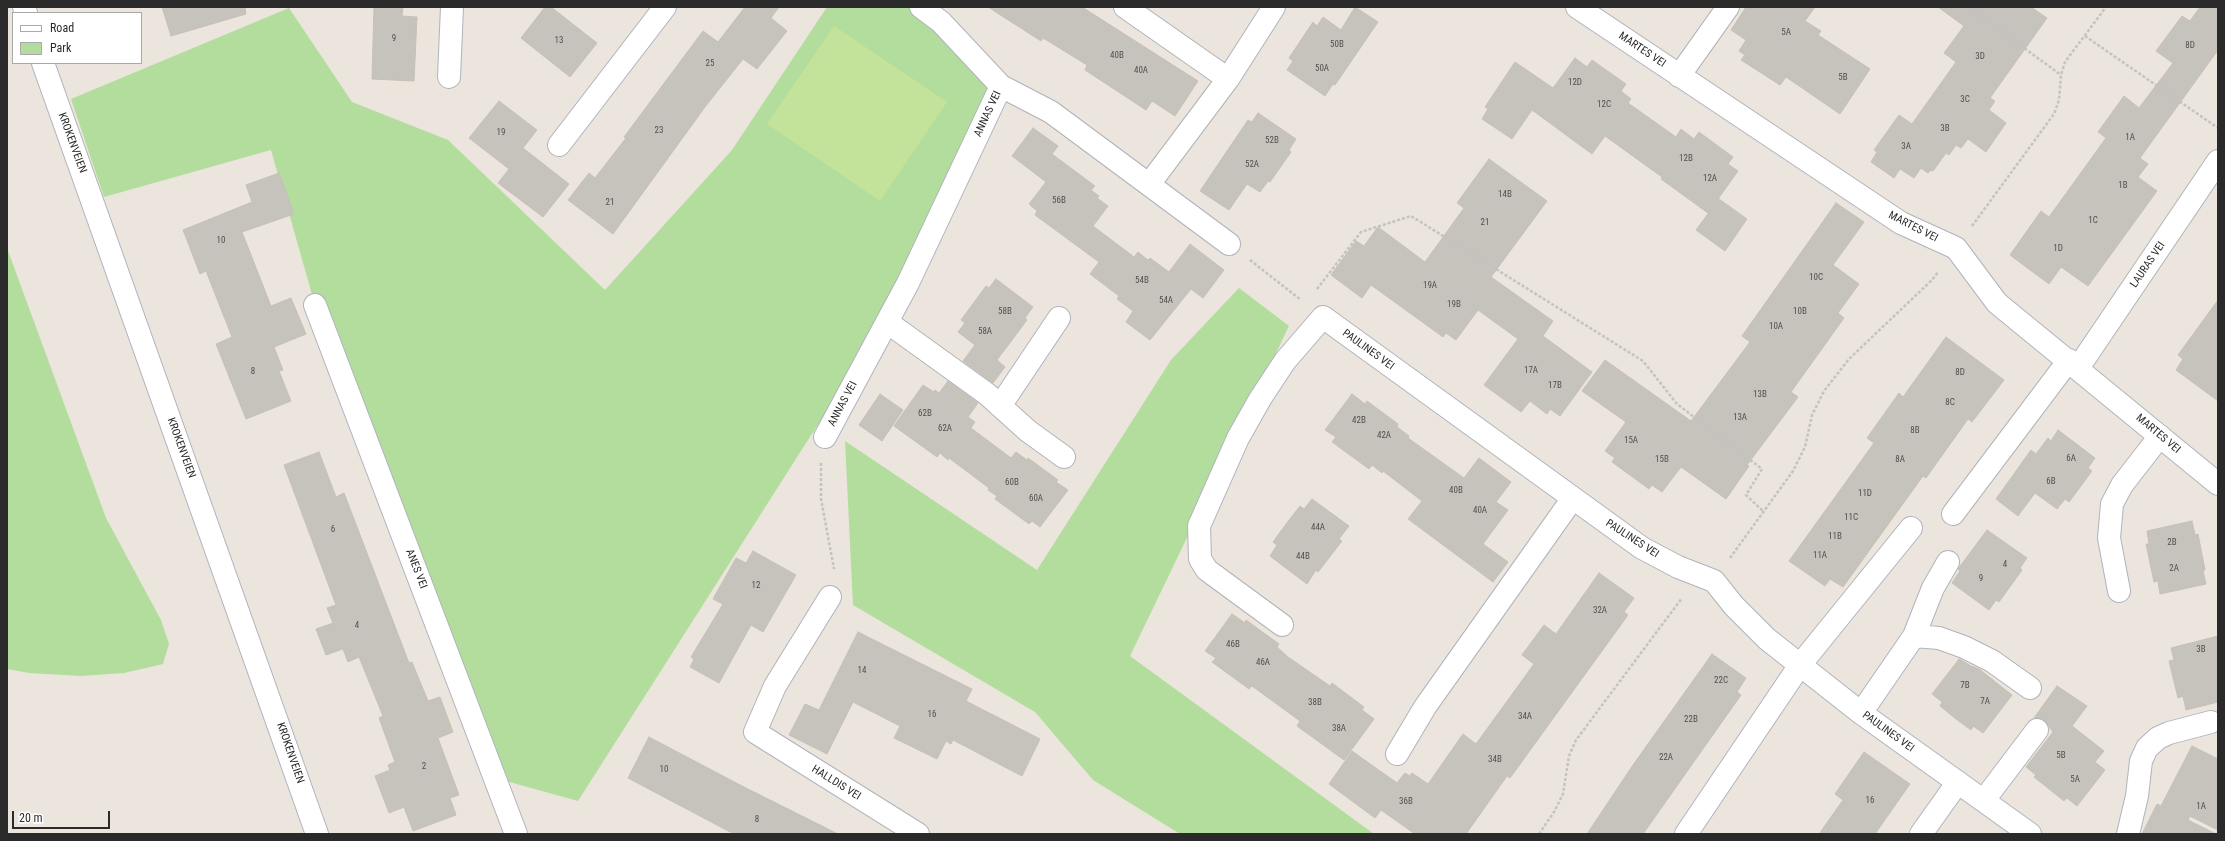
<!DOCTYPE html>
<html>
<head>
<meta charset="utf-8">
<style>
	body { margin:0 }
	#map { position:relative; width:2225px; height:841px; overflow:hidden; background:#ebe5dd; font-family:"Roboto Condensed",sans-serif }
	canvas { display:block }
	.frame { position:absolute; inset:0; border:8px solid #2a2a2a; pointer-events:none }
	.legend { position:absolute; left:12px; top:12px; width:130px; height:52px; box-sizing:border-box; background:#fff; border:1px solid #aaa; margin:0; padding:5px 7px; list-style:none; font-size:12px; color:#2a2a2a }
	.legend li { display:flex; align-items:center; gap:8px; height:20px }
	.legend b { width:20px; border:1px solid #aaa }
	.scale { position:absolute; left:12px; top:811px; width:98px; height:18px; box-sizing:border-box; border:2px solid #2a2a2a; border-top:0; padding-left:5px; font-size:12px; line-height:14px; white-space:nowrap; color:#2a2a2a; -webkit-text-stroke:3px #fff; paint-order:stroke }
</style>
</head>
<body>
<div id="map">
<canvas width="2225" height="841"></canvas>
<div class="frame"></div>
<ul class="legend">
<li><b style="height:5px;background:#fff"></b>Road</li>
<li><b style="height:11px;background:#b2dd9d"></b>Park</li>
</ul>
<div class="scale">20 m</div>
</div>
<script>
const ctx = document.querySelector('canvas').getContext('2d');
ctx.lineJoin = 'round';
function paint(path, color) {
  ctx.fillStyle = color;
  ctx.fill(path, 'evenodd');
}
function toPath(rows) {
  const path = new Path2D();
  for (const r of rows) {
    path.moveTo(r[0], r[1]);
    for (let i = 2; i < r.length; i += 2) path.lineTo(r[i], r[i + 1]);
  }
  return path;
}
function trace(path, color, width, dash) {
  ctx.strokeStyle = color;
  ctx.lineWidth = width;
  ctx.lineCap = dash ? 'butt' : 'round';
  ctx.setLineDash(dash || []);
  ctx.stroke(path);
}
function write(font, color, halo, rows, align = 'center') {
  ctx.font = font + ' "Roboto Condensed",sans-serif';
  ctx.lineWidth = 3.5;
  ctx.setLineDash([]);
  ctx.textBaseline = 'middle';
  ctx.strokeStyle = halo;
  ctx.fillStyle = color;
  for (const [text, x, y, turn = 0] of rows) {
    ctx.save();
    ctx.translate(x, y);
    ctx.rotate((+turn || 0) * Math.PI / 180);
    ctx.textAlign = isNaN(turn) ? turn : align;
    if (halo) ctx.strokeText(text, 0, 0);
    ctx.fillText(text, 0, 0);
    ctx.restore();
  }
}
paint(toPath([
	[827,7,920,7,1001,86,908,283,578,801,495,778,315,305,271,150,104,197,71,99,289,8,352,102,448,140,605,290,732,150],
	[7,248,106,518,161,620,169,644,163,664,124,673,81,676,29,673,7,669],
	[1239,288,1289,326,1130,656,1374,834,1180,834,1093,780,1035,712,853,605,845,441,1037,570,1171,360]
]), '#b2dd9d');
paint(toPath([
	[834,26,947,102,880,201,767,124]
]), '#c3e39a');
const building = toPath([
	[162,7,245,7,246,14,171,36,162,7],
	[374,7,403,7,402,16,417,17,414,81,372,79,374,7],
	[545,7,551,7,597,43,570,77,521,38,545,7],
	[745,7,779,7,771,18,787,31,757,69,743,59,705,107,613,234,568,200,589,173,595,178,626,138,624,137,703,31,718,42,745,7],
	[988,7,1082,7,1198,81,1175,116,1152,101,1146,110,1085,70,1087,65,1043,38,1041,41,988,7],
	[1355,7,1378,22,1335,85,1333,84,1325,96,1287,70,1293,61,1289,58,1313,22,1317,26,1323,17,1341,30,1355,7],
	[1746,7,1815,7,1805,21,1821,31,1818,35,1870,69,1840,114,1786,77,1780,85,1741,60,1745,55,1739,51,1746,40,1731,30,1746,7],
	[1938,7,2031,7,2047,18,1990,98,1995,101,1989,110,2006,123,1986,152,1968,139,1961,148,1956,145,1949,155,1946,153,1933,171,1931,170,1928,173,1921,168,1914,178,1900,169,1894,178,1871,162,1877,152,1874,150,1899,115,1912,124,1956,62,1944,53,1964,26,1938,7],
	[2200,7,2218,7,2218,50,2140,158,2148,164,2138,177,2157,191,2088,286,2061,267,2049,284,2010,255,2041,211,2049,217,2106,138,2098,132,2124,96,2139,108,2173,63,2156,51,2182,16,2190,21,2200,7],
	[1575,58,1587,67,1592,60,1626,84,1621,91,1631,99,1628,103,1676,137,1681,129,1694,139,1699,132,1733,157,1728,164,1738,171,1708,213,1661,179,1662,177,1605,136,1592,154,1532,110,1512,139,1482,119,1488,109,1485,107,1515,62,1553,88,1575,58],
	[499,101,537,130,523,148,569,184,543,217,498,183,509,169,469,138,499,101],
	[1258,113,1296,139,1289,150,1291,152,1270,182,1268,181,1260,192,1247,184,1229,210,1200,191,1248,120,1252,122,1258,113],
	[1033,128,1058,146,1052,154,1095,186,1091,190,1099,196,1097,198,1108,206,1093,226,1134,257,1138,252,1148,260,1150,258,1169,272,1190,244,1224,270,1203,298,1191,289,1150,340,1126,322,1133,311,1117,299,1119,296,1090,274,1099,262,1035,215,1037,211,1029,204,1046,182,1012,156,1033,128],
	[1489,159,1547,201,1491,277,1553,321,1543,336,1592,372,1560,416,1550,409,1547,414,1530,401,1521,412,1484,385,1518,339,1478,310,1456,340,1446,333,1443,337,1371,285,1362,298,1331,275,1356,241,1364,246,1378,227,1425,262,1464,208,1457,203,1489,159],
	[279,173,294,214,242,232,271,306,291,298,306,334,274,347,283,370,279,371,291,401,246,419,216,344,232,337,206,271,200,274,183,230,252,202,246,185,279,173],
	[1719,199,1747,219,1725,251,1696,230,1719,199],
	[1836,203,1864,222,1833,265,1859,284,1838,313,1844,318,1791,392,1798,397,1747,465,1749,466,1726,499,1681,467,1662,492,1652,485,1649,489,1612,462,1615,458,1605,451,1626,422,1582,391,1605,360,1691,421,1750,342,1742,336,1836,203],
	[996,279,1033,307,1025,318,1027,320,997,360,1005,367,993,383,963,361,975,345,958,332,965,323,961,320,972,305,986,286,989,288,996,279],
	[2218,300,2218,401,2176,370,2183,359,2178,355,2218,300],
	[1946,337,2004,380,1972,422,1968,419,1926,478,1923,476,1843,587,1830,579,1825,586,1789,561,1874,443,1867,438,1899,393,1903,397,1946,337],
	[948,381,978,403,968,417,975,422,971,428,1011,458,1016,452,1027,460,1028,458,1058,480,1056,482,1068,490,1040,527,1032,521,1029,524,995,499,997,496,988,490,989,488,949,458,948,460,940,453,937,457,894,426,923,385,934,392,935,390,939,393,948,381],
	[880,394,903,410,882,441,859,425,880,394],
	[1352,394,1365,404,1367,401,1398,424,1397,427,1409,436,1408,438,1464,478,1479,458,1511,482,1496,502,1508,510,1483,544,1508,562,1493,582,1408,519,1422,501,1383,471,1382,473,1372,465,1369,469,1332,442,1336,437,1325,430,1352,394],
	[2058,430,2095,458,2088,468,2092,471,2069,502,2065,499,2057,509,2035,493,2018,516,1996,499,2031,450,2036,454,2048,438,2051,441,2058,430],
	[319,452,336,497,344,493,409,663,412,662,428,701,440,697,453,732,438,738,459,795,450,798,456,815,413,831,404,807,389,813,375,776,390,770,388,765,395,762,379,718,383,716,359,657,348,662,343,649,326,655,316,629,333,623,327,608,336,605,284,465,319,452],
	[1312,499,1349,526,1339,539,1342,541,1318,572,1316,570,1307,584,1270,556,1277,545,1273,542,1286,524,1300,506,1304,509,1312,499],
	[2192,521,2195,535,2198,534,2205,570,2203,571,2206,584,2160,594,2158,581,2154,582,2146,544,2149,544,2147,531,2192,521],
	[1987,530,2027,558,2020,568,2022,570,1999,602,1996,600,1989,610,1952,583,1960,571,1958,569,1987,530],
	[753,551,796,575,763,632,751,625,719,683,690,667,694,659,691,657,723,604,713,599,736,558,746,563,753,551],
	[1599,573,1634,598,1624,612,1628,615,1510,778,1507,776,1466,834,1415,834,1381,810,1375,818,1329,784,1352,751,1397,783,1405,773,1410,776,1412,773,1428,784,1463,734,1476,744,1534,664,1522,655,1544,625,1556,634,1599,573],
	[1232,614,1245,623,1246,620,1279,644,1277,647,1288,657,1330,686,1332,683,1364,707,1362,710,1374,719,1344,760,1297,726,1300,721,1252,686,1249,689,1212,662,1216,658,1205,651,1232,614],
	[858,632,972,689,966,701,1040,739,1022,776,953,740,951,744,946,741,937,759,894,738,900,726,853,702,827,754,789,735,805,704,819,710,858,632],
	[2218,636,2218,702,2186,710,2183,696,2178,698,2169,661,2174,660,2171,648,2218,636],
	[1712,654,1746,678,1737,692,1741,695,1643,834,1587,834,1633,765,1712,654],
	[1959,659,1971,666,1979,669,2012,695,1983,733,1973,726,1971,730,1956,719,1940,706,1942,702,1932,694,1959,659],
	[2057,686,2087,706,2072,726,2104,751,2095,762,2105,770,2077,806,2067,798,2064,801,2034,777,2036,775,2026,767,2053,732,2044,720,2034,718,2057,686],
	[649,737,742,786,838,834,734,834,628,778,649,737],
	[2192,746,2218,759,2218,830,2190,816,2188,820,2216,834,2142,834,2157,804,2161,806,2192,746],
	[1864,752,1910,784,1875,834,1819,834,1843,800,1835,794,1864,752]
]);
paint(building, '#c6c2bc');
trace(building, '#c6c0b6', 1);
const minor = toPath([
	[24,7,26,13],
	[921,7,941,22,1001,86,1051,112,1229,244],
	[1125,7,1228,79],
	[1577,7,1901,223,1956,248,1997,303,2218,484],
	[43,63,317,834],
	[1679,76,1728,7],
	[449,77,452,7],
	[559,145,665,7],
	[1150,183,1228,79,1274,7],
	[315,305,516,834],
	[887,322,987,394,1028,431,1064,457],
	[2078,368,2218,161],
	[1000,406,1059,318],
	[825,437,908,283,1001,86],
	[1953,514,2069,360],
	[2119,591,2109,538,2112,504,2122,485,2160,436],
	[830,597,775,686,755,732,918,834],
	[1282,625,1207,570,1200,559,1199,526,1238,438,1260,399,1285,361,1323,317,1642,548,1678,567,1714,581,1734,606,1767,639,1861,713,2030,834],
	[1914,636,1939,638,1964,647,1992,661,2030,688],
	[1861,713,1914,636,1933,588,1948,562],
	[1397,754,1425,707,1573,498],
	[1984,800,2037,730],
	[1686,834,1800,665,1911,528],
	[1921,834,1958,782],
	[2128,834,2137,796,2141,761,2147,748,2158,738,2169,733,2211,722]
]);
trace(minor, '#b0b3bc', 24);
trace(toPath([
	[1968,7,2061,75],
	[2085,36,2218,128],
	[1972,226,2054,114,2059,100,2061,75,2065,62,2106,7],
	[1250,260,1301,300],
	[1317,289,1361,232,1411,216,1643,361,1677,404,1762,469,1746,495,1764,512],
	[821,463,821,499,834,569],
	[1730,558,1793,471,1805,447,1812,415,1824,391,1849,359,1932,280,1938,272],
	[1539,834,1554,812,1563,794,1569,756,1576,740,1682,598]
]), '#c3c3c3', 2.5, [3, 2]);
trace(minor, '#fff', 22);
write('9px', '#51504e', null, [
	["5A",1786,33],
	["9",394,39],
	["13",559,41],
	["50B",1337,45],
	["8D",2190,46],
	["40B",1117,56],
	["3D",1980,57],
	["25",710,64],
	["50A",1322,69],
	["40A",1141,71],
	["5B",1843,78],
	["12D",1575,83],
	["3C",1965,100],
	["12C",1604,105],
	["3B",1945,129],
	["23",659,131],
	["19",501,133],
	["1A",2130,138],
	["52B",1272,141],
	["3A",1906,147],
	["12B",1686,159],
	["52A",1252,165],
	["12A",1710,179],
	["1B",2123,186],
	["14B",1505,195],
	["56B",1059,201],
	["21",610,203],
	["1C",2093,221],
	["21",1485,223],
	["10",221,241],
	["1D",2058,249],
	["10C",1816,278],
	["54B",1142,281],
	["19A",1430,286],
	["54A",1166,301],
	["19B",1454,305],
	["58B",1005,312],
	["10B",1800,312],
	["10A",1776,327],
	["58A",985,332],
	["17A",1531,371],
	["8",253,372],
	["8D",1960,373],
	["17B",1555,386],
	["13B",1760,395],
	["8C",1950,403],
	["62B",925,414],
	["13A",1740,418],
	["42B",1359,421],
	["62A",945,429],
	["8B",1915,431],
	["42A",1384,436],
	["15A",1631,441],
	["6A",2071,459],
	["15B",1662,460],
	["8A",1900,460],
	["6B",2051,482],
	["60B",1012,483],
	["40B",1456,491],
	["11D",1865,494],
	["60A",1036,499],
	["40A",1480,511],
	["11C",1851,518],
	["44A",1318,528],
	["6",333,530],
	["11B",1835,537],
	["2B",2172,543],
	["11A",1820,556],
	["44B",1303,557],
	["4",2005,565],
	["2A",2174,569],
	["9",1981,579],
	["12",756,586],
	["32A",1600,611],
	["4",357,626],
	["46B",1233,645],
	["3B",2201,650],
	["46A",1263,663],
	["14",862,671],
	["22C",1721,681],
	["7B",1965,686],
	["7A",1985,702],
	["38B",1315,703],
	["16",932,715],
	["34A",1525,717],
	["22B",1691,720],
	["38A",1339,729],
	["5B",2061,756],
	["22A",1666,758],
	["34B",1495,760],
	["2",424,767],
	["10",664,770],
	["5A",2075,780],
	["16",1870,801],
	["36B",1406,802],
	["1A",2201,807],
	["8",757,820]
]);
write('11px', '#2a2a2a', '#fff', [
	["MARTES VEI",1642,50,34],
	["ANNAS VEI",988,114,-65],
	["KROKENVEIEN",72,143,70],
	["MARTES VEI",1913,227,27],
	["LAURAS VEI",2148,265,-56],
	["PAULINES VEI",1368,350,36],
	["ANNAS VEI",843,404,-62],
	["MARTES VEI",2158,434,40],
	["KROKENVEIEN",181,448,70],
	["PAULINES VEI",1632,539,33],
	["ANES VEI",416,569,69],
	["PAULINES VEI",1888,732,36],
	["KROKENVEIEN",290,753,71],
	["HALLDIS VEI",836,783,32]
]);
</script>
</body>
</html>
